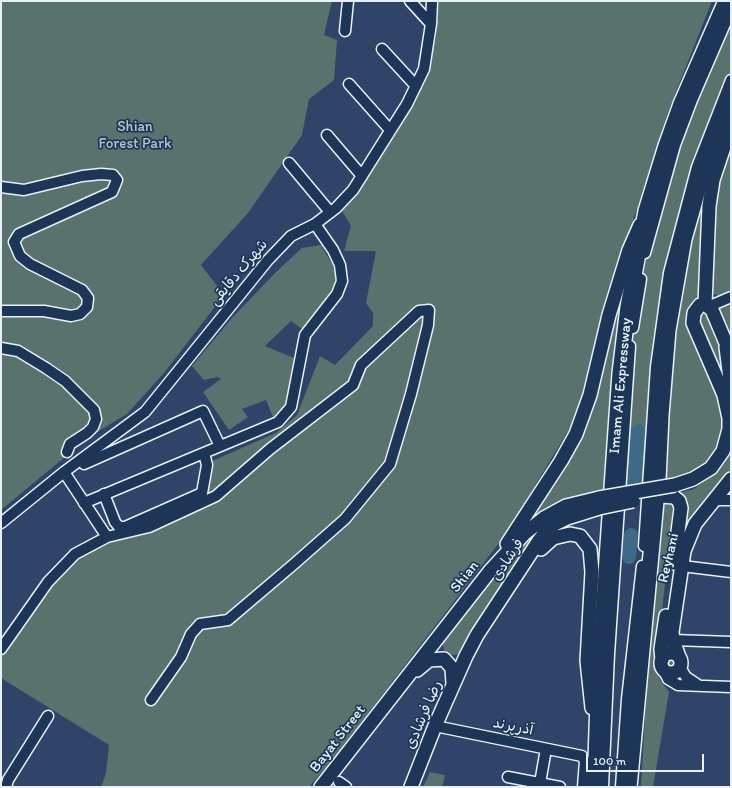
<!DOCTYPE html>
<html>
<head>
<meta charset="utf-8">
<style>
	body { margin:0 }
	#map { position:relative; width:732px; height:788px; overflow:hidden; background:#2f4468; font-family:Itim,sans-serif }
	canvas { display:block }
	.frame { position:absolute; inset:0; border:2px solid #e8f1f8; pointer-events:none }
	.scale { position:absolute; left:586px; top:754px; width:118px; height:18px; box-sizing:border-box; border:2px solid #e8f1f8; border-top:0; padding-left:5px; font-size:12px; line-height:14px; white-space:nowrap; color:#e8f1f8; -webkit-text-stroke:3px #1d3557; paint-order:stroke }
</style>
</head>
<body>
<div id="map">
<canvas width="732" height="788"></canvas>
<div class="frame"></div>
<div class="scale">100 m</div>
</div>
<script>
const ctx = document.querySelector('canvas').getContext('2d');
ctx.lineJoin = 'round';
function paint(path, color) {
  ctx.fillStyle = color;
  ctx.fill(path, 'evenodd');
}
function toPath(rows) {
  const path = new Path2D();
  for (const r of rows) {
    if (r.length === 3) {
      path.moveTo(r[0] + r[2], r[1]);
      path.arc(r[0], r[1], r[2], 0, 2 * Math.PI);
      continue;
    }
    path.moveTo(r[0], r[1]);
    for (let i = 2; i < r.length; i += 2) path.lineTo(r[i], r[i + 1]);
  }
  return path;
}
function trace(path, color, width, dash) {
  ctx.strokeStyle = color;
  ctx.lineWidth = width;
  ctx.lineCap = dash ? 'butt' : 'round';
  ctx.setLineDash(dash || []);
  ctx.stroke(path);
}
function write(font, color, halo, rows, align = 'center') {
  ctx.font = font + ' Itim,"Playpen Sans Arabic",sans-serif';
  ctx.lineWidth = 3.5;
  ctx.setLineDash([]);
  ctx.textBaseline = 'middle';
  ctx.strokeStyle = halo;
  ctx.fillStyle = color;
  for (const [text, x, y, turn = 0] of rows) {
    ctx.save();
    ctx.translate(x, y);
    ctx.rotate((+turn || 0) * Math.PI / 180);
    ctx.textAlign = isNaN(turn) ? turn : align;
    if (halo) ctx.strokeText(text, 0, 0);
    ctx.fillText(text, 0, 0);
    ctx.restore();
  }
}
paint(toPath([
	[1,1,332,1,324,35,337,40,334,80,309,99,302,135,248,213,201,265,224,295,164,373,127,414,89,437,1,510],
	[438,1,712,1,668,112,623,252,592,365,572,424,506,534,329,764,309,787,101,787,106,773,109,745,1,678,1,658,50,586,77,558,88,551,114,541,206,493,212,461,276,433,297,415,320,356,335,365,373,326,373,313,366,303,376,251,344,251,351,226,342,211,400,120,424,78,436,38],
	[731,14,731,72,701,147,646,487,622,491,633,334,647,255,666,179],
	[731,136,731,292,721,297,714,294,711,284,711,211],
	[715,161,701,298,692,307,720,392,726,425,715,459,684,480,675,494,694,489,708,479,723,465,731,450,731,473,683,541,674,496,656,670,660,680,669,692,653,787,641,787,647,675,674,337,684,275,690,247,700,205],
	[321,245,336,271,332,306,310,335,291,321,265,346,294,358,288,404,273,417,266,400,242,409,248,417,229,430,203,392,221,379,217,377,204,380,192,366,232,318,275,273,302,248],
	[632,250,615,343,607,492,525,526,556,478],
	[731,301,731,346,717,308],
	[704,311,707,312,723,349,730,395,697,316],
	[563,516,460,654,452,655,447,653,444,650,443,645,444,637,527,535],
	[671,663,5.5],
	[430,772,445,775,442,787,423,787]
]), '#5a726d');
trace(toPath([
	[634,484,638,431],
	[629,557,631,535]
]), '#3f6a87', 14);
const minor = toPath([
	[410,1,431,24],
	[345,31,348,1],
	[382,49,416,86],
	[349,84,390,130],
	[327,135,362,176],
	[289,163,330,212],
	[1,187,24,190,82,176,101,174,113,175,117,180,112,192,19,234,14,242,20,256,30,264,82,290,88,298,87,307,80,314,71,316,44,311,1,311],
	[645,253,675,145,692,100,731,10],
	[710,306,731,297],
	[633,328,641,279],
	[1,348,18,351,46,368,65,381,94,410,96,419,93,427,87,433,70,444,67,452],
	[84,464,203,411,220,446],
	[104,494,115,522,119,527,125,527,202,493,207,465,204,453],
	[714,500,731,500],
	[84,503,278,422,291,407,305,335,337,294,342,281,340,265,333,250,315,224],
	[1,523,64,472,145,412,268,260,291,236,315,224,336,208,353,190,407,104,424,69,431,24,432,1],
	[107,537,149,527,216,496,270,449,353,385,361,365,419,311,429,310,428,325,411,394,390,464,345,519,294,564,228,620,200,624,191,634,181,657,151,700],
	[644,546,656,367,669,273,697,167,731,80],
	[682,566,731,572],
	[673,640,731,642],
	[1,649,48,582,75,554,107,537,64,472],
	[680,667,686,677,698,685],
	[663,669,668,679,678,685,731,687],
	[435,726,582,756,585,761,583,787],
	[508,777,560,787],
	[339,782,346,787],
	[540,783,546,749],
	[6,787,8,780,48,716],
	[603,787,609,654,630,346],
	[621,787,627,699,642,566]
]);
const major = toPath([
	[705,304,709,206,713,180,731,126],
	[726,347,731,387],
	[675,485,693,479,711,468,723,451,729,429,729,418,724,395,693,323,694,313,700,305,705,304,712,310,731,355],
	[661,496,674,497,679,501,681,508,674,563],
	[507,544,561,461,576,434,590,395,609,315,629,250,640,225],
	[541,549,553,538,570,534,580,536,590,549,592,572,587,661,592,708],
	[671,663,10],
	[679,657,673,640,672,632,684,551,695,524,731,479],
	[662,660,661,649,666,616],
	[417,670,429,660,444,659,452,668,453,683],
	[321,787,490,571,524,534,544,518,566,506,599,498],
	[411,787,435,726,466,656,477,635,538,542,544,534,555,524,567,518,599,508]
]);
const highway = toPath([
	[595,787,599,674,620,373,628,307,646,211,666,146,681,104,726,1],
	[629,787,658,480,661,415,668,330,684,239,701,179,731,101]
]);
trace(minor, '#e8f1f8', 13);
trace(major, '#e8f1f8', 16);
trace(highway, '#e8f1f8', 18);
trace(minor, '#1d3557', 10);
trace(major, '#1d3557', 13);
trace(highway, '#1d3557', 15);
const majorBridge = toPath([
	[599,498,675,485],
	[599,508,633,501]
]);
trace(majorBridge, '#e8f1f8', 16, []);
trace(majorBridge, '#1d3557', 13);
write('15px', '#b6c5c7', '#1d3557', [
	["Shian",135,127],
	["Forest Park",135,144]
]);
write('15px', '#e8f1f8', '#1d3557', [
	["شهرک دقایقی",239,273,-50],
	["Imam Ali Expressway",621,386,-85],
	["Reyhani",669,558,-77],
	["فرشادی",508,560,-57],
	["Shian",465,577,-51],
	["رضا فرشادی",424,715,-67],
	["آذرپرند",513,727,11],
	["Bayat Street",338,739,-52]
]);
</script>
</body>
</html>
